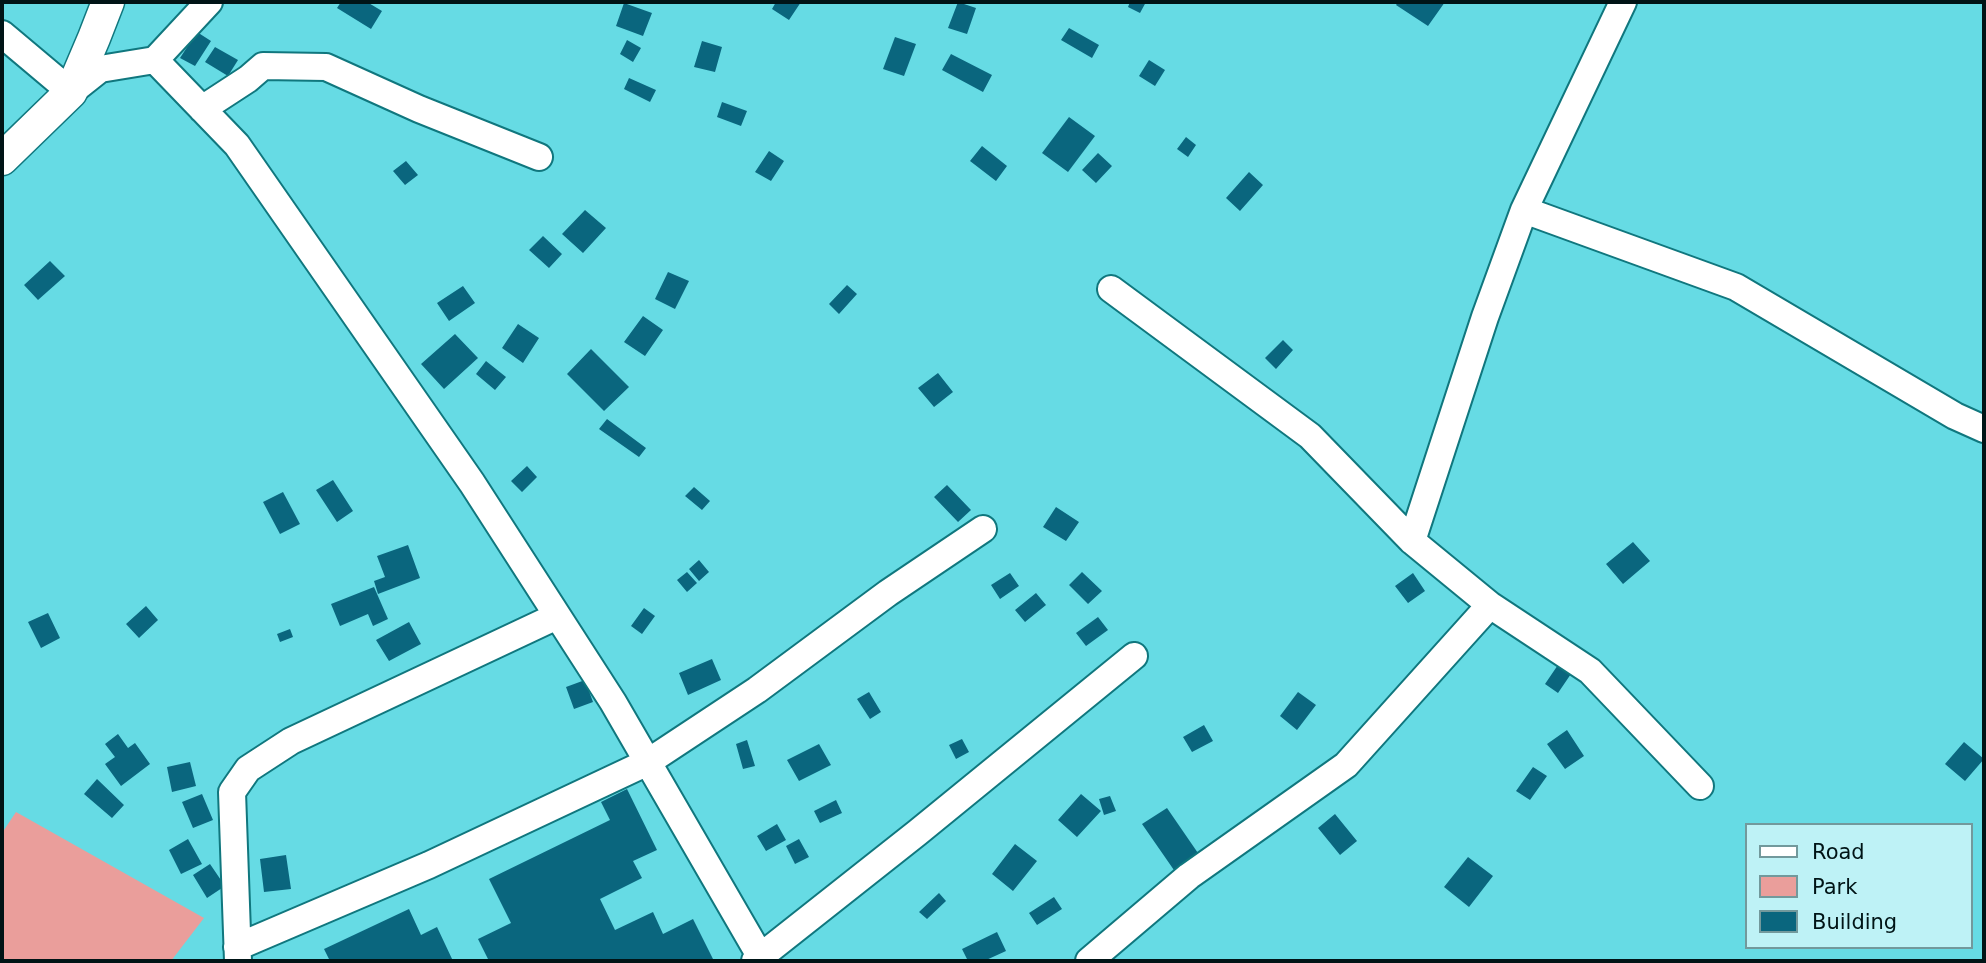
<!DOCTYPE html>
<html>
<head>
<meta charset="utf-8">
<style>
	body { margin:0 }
	#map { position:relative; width:1986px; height:963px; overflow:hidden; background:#66dbe4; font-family:"DejaVu Sans",sans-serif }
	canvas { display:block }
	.frame { position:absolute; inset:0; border:4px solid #001416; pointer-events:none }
	.legend { position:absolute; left:1745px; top:823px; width:228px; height:126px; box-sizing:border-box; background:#bef2f6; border:2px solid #72999c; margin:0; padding:9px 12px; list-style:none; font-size:21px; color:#001416 }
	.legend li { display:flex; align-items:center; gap:14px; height:35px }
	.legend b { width:35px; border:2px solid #72999c }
</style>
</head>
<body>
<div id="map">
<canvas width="1986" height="963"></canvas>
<div class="frame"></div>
<ul class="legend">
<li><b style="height:9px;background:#fff"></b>Road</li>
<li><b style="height:19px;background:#ea9e9b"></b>Park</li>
<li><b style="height:19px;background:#0a667e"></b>Building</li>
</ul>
</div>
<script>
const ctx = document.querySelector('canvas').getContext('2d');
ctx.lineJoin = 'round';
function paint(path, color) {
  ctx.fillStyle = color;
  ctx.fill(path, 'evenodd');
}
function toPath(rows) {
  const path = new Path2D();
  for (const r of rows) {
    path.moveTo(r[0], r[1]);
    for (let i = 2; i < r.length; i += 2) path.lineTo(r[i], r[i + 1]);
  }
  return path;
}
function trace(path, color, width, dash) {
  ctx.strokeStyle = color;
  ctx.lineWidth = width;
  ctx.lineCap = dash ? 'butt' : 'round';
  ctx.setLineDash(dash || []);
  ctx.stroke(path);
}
paint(toPath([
	[16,812,204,918,171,961,2,961,2,833]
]), '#ea9e9b');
paint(toPath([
	[341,2,367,2,382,11,371,29,337,8],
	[776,2,801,2,789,20,772,9],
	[958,2,976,8,967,34,948,28],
	[1130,2,1146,2,1140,13,1128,7],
	[1398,2,1445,2,1428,26,1396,5],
	[624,3,652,13,643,36,616,26],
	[1069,28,1099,45,1092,58,1061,40],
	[197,32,211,41,195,66,180,58],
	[895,37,916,44,904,76,883,69],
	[627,40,641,48,633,62,620,54],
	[702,41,722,47,715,72,694,67],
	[215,47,238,60,228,76,205,62],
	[951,54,992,75,983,92,942,70],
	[1149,60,1165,70,1155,86,1139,76],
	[629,78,656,90,650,102,624,89],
	[722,102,747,111,741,126,717,117],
	[1069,117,1095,136,1068,172,1042,153],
	[1186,137,1196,145,1188,157,1177,149],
	[982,146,1007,166,996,181,970,161],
	[769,151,784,161,771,181,755,172],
	[1098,153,1112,166,1096,183,1082,170],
	[406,161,418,175,405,185,393,171],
	[1249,172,1263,185,1240,211,1226,198],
	[585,210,606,228,583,253,562,234],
	[543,236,562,254,549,268,529,250],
	[50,261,65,276,38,300,24,285],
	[668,272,689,281,675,309,655,299],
	[847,285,857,294,839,314,829,304],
	[463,286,475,303,449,321,437,303],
	[643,316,663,330,645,356,624,342],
	[518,324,539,338,523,363,502,348],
	[455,334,478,358,444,389,421,364],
	[1283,340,1293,350,1276,369,1265,358],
	[591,349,629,387,604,411,567,374],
	[486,361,506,377,495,390,476,374],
	[938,373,953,392,934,407,918,388],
	[607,419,646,448,639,457,599,429],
	[527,466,537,477,522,492,511,481],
	[333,480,353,511,337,522,316,490],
	[947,485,971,510,958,522,934,497],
	[694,487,710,501,702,510,685,496],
	[283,492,300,524,280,534,263,502],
	[1056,507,1079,522,1066,541,1043,527],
	[1633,542,1650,561,1623,584,1606,564],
	[408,545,420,578,378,594,374,581,385,577,377,556],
	[699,560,709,572,699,581,689,569],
	[687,572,697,583,687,592,677,580],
	[1082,572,1102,591,1088,604,1069,585],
	[1010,573,1019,586,1000,599,991,585],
	[1413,573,1425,591,1408,603,1395,586],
	[374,587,388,619,373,626,368,614,340,626,331,604],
	[1036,593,1046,605,1025,622,1015,610],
	[146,606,158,620,139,638,126,624],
	[644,608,655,616,642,634,631,626],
	[48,613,60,638,41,648,28,622],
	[1098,617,1108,630,1086,646,1076,633],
	[409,622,421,644,389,661,376,640],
	[290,629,293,637,280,642,277,634],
	[712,659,721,680,688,695,679,673],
	[1562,659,1575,668,1558,693,1545,684],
	[585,680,593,702,574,709,566,687],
	[869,692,881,712,870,719,857,699],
	[1298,692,1316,705,1297,730,1280,716],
	[1204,725,1213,741,1192,752,1183,737],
	[1567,730,1584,756,1565,769,1547,744],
	[118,734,128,748,135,743,150,764,121,786,105,764,115,757,105,744],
	[962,739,969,752,956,759,949,745],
	[747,740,755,766,743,769,736,744],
	[1964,742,1984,759,1965,781,1945,764],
	[819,744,831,765,799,781,787,760],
	[190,762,196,786,172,792,167,767],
	[1533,767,1547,776,1530,800,1516,791],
	[97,779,124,805,112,818,84,794],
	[627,789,657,850,633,861,642,878,600,899,615,930,653,912,663,934,693,919,714,961,489,961,478,939,511,923,489,879,610,820,601,802],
	[202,794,213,820,193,828,182,802],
	[1081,794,1101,811,1077,837,1058,820],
	[1110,796,1116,811,1104,815,1099,799],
	[836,800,842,813,820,823,814,811],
	[1167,808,1200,856,1176,873,1142,824],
	[1335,814,1357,841,1340,855,1318,828],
	[777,824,786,840,766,851,757,836],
	[188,839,202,864,181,874,169,850],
	[799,839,809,857,795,864,786,846],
	[1015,844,1037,861,1013,891,992,874],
	[286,855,291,889,264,892,260,859],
	[1468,857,1493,876,1469,907,1444,887],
	[210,864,225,886,207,898,193,875],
	[939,893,946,901,927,919,919,912],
	[1054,897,1062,909,1037,925,1029,913],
	[409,909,421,935,437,927,453,961,330,961,324,949],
	[997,932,1006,951,984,961,968,961,962,949]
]), '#0a667e');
const minor = toPath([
	[2,34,71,92,100,69,155,60,209,2],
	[155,60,237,145,472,483,613,702,763,961],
	[202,109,248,79,263,66,326,67,419,109,539,157],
	[1524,210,1736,287,1955,416,1984,429],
	[1111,289,1310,436,1412,541,1490,605,1590,671,1700,786],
	[1412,541,1485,317,1524,210,1623,2],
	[237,947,429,865,648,762,757,690,888,593,983,529],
	[238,961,232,792,248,769,291,741,557,616],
	[755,961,917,833,1134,656],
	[1089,961,1189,876,1346,765,1490,605]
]);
const tertiary = toPath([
	[2,159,71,92,94,38,108,2]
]);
trace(minor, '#10777e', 30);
trace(tertiary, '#10777e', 35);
trace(minor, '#fff', 26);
trace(tertiary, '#fff', 32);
</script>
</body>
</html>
